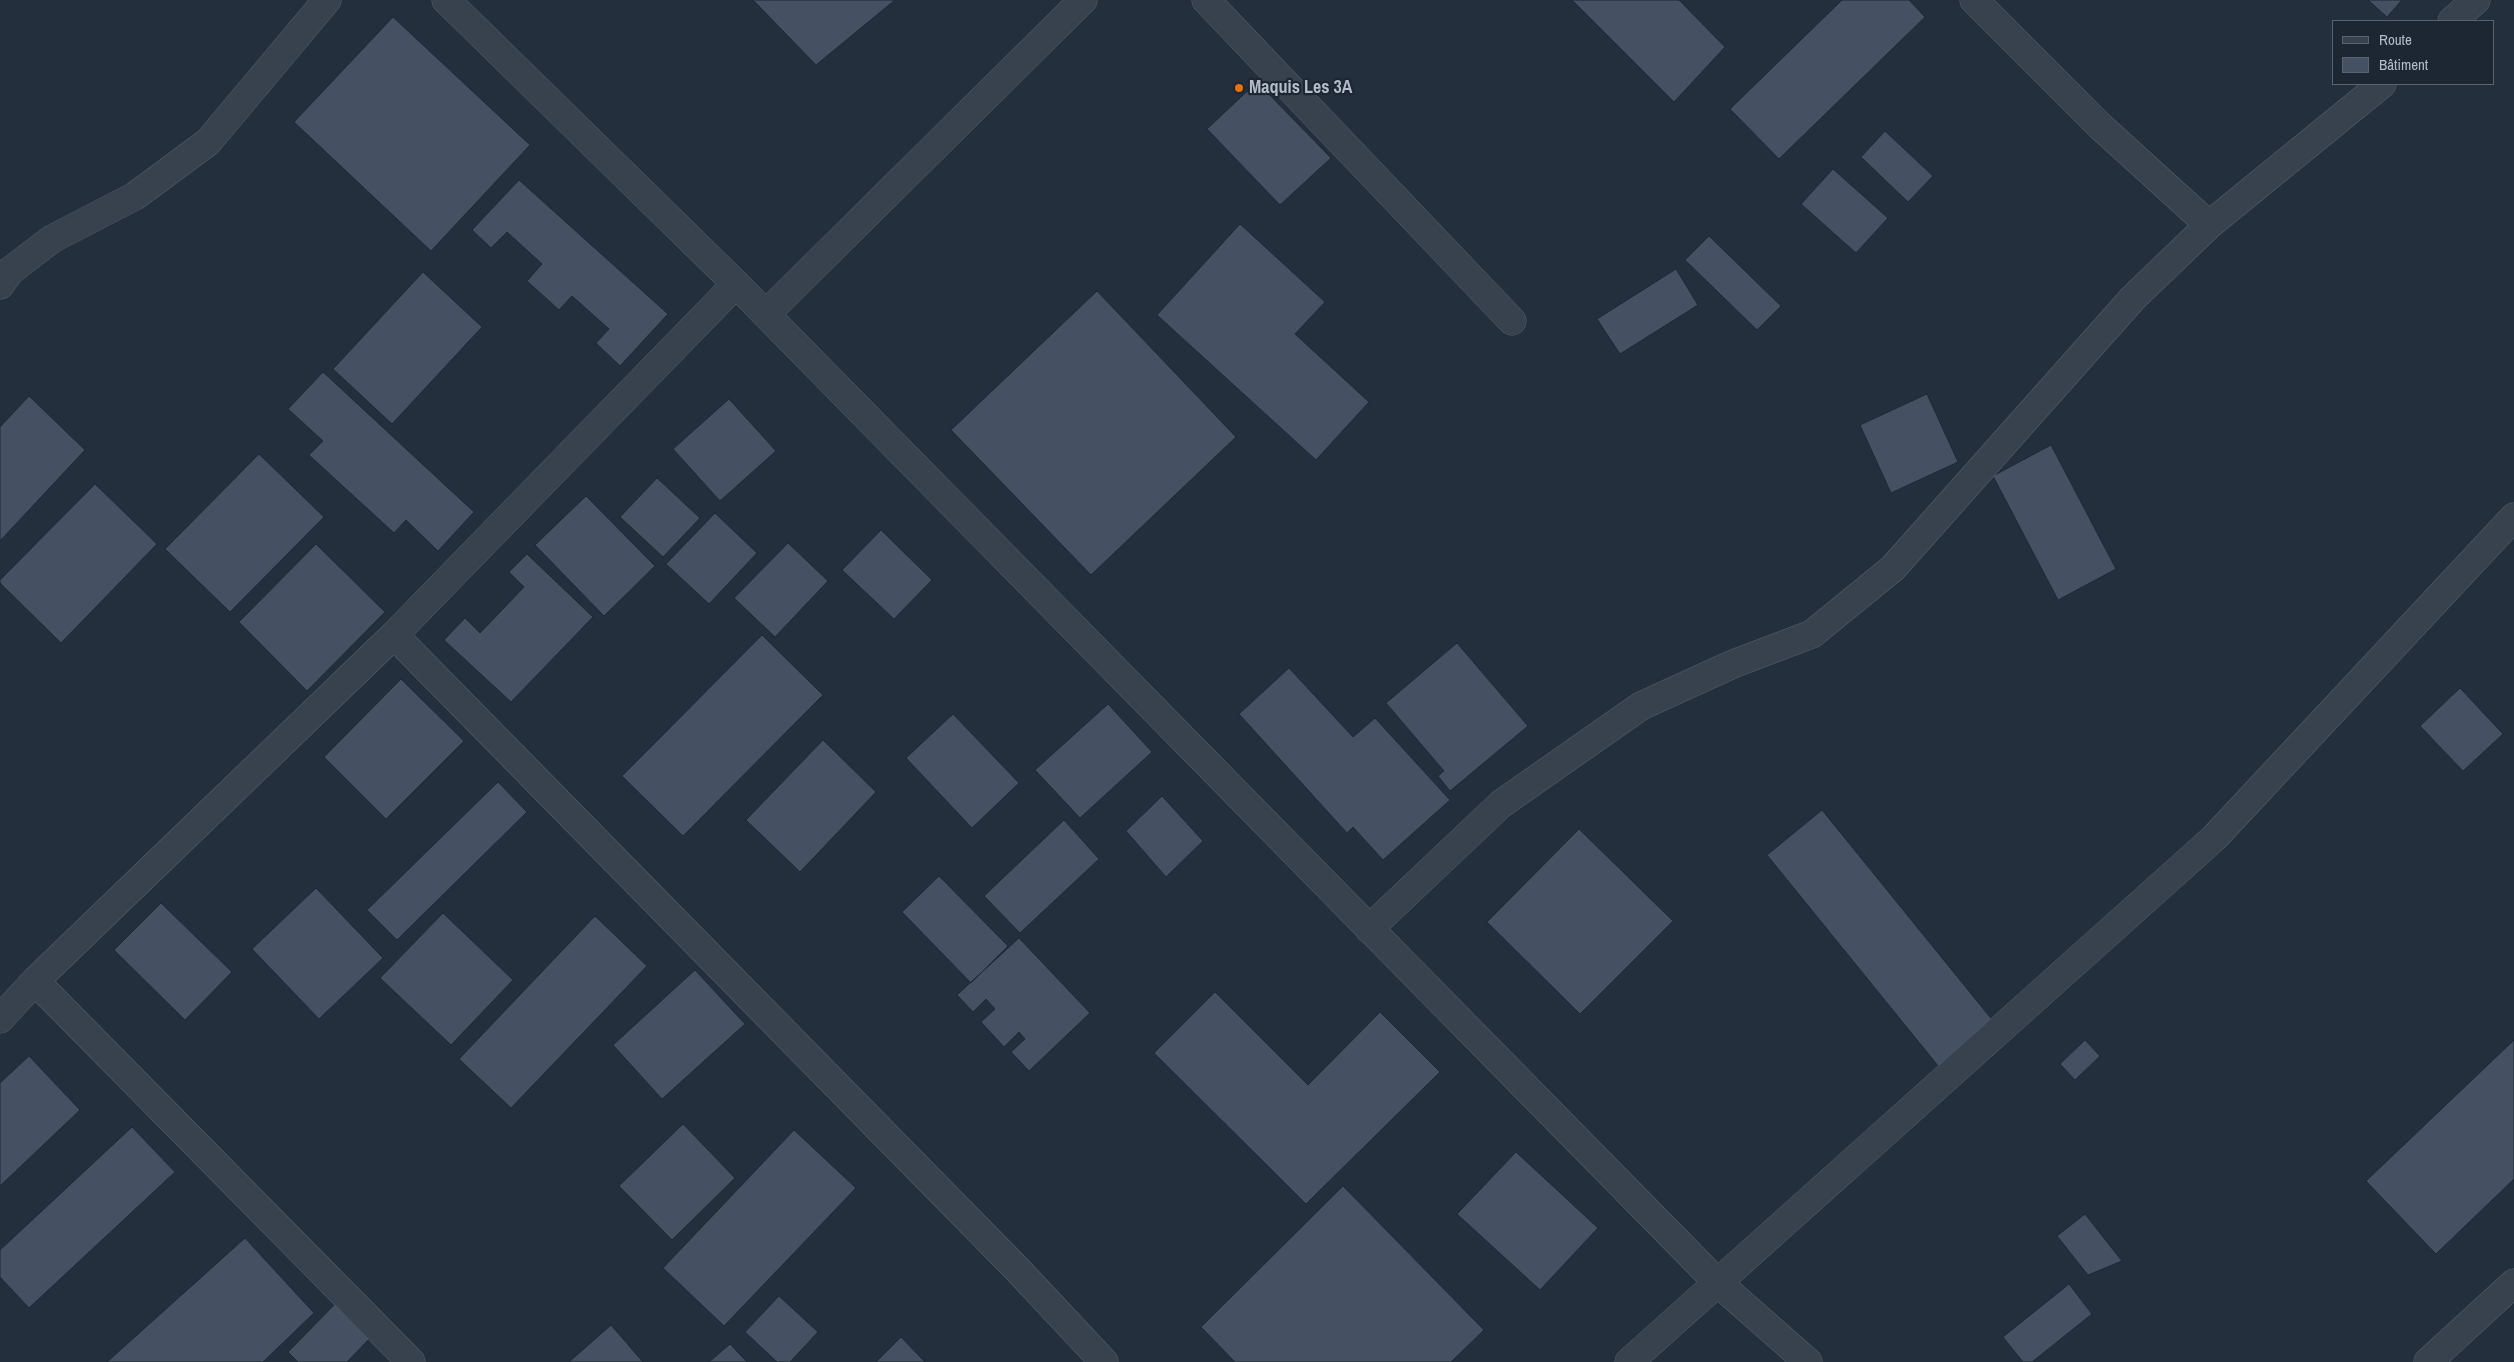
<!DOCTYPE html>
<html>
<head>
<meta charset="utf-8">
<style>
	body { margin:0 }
	#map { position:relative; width:2514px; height:1362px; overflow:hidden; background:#242f3e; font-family:"Archivo Narrow",sans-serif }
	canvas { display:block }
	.legend { position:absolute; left:2332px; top:20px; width:162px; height:65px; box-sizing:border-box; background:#1d2633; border:1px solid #59626f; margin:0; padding:6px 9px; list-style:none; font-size:15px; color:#b4bcc9 }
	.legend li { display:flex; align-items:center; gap:10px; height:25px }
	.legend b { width:25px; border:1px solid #59626f }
</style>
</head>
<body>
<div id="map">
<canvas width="2514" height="1362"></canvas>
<ul class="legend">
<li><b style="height:6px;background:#38414e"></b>Route</li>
<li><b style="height:14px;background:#455162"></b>Bâtiment</li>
</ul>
</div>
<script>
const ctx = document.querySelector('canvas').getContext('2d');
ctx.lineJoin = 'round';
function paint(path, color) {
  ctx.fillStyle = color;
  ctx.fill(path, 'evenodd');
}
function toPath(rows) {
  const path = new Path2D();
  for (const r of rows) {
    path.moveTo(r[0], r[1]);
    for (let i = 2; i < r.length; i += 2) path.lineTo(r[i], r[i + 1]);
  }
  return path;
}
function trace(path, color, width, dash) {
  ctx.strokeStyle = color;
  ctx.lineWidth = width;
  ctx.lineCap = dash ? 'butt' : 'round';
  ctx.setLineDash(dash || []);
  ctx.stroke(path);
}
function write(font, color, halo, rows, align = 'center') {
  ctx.font = font + ' "Archivo Narrow",sans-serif';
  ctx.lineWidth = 4.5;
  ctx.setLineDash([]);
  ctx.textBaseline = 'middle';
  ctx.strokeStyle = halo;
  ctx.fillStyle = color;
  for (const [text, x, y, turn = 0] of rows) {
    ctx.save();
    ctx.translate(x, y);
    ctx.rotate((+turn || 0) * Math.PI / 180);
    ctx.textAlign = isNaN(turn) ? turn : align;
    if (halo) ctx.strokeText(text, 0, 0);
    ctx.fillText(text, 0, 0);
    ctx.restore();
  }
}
const building = toPath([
	[753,0,895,0,816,65,753,0],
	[1572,0,1679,0,1725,47,1674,102,1572,0],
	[1842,0,1909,0,1925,17,1779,159,1730,109,1842,0],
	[2368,0,2402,0,2387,17,2368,0],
	[393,17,530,145,431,251,294,122,393,17],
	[1257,82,1331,158,1280,205,1207,129,1257,82],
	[1885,131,1933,176,1908,202,1861,157,1885,131],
	[1833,169,1888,218,1856,253,1801,204,1833,169],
	[519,180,668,314,620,366,596,343,609,329,572,296,559,310,527,281,542,264,507,232,491,248,472,230,519,180],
	[1240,224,1325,302,1295,334,1369,402,1316,460,1157,315,1240,224],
	[1709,236,1781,306,1757,330,1685,260,1709,236],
	[1676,269,1698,305,1620,354,1597,319,1676,269],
	[423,272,482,327,392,424,333,369,423,272],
	[1097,291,1236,437,1091,575,951,430,1097,291],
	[323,372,474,512,438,551,406,520,394,533,309,455,323,441,288,409,323,372],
	[1927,394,1958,462,1891,493,1860,425,1927,394],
	[29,396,85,450,0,541,0,427,29,396],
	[729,399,776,451,720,501,673,449,729,399],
	[2051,445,2116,569,2058,600,1993,476,2051,445],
	[259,454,324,517,230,612,165,549,259,454],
	[657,478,700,518,663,557,620,517,657,478],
	[95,484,157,544,61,643,0,583,0,580,95,484],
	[586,496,655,566,604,616,535,545,586,496],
	[715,513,757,553,709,604,666,564,715,513],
	[881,530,932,580,894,619,842,570,881,530],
	[788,543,828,581,775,637,734,598,788,543],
	[316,544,385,612,307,691,239,622,316,544],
	[527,554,593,617,511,702,444,640,465,618,480,633,524,587,509,572,527,554],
	[762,635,823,695,683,836,622,776,762,635],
	[1457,643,1528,726,1450,791,1438,776,1444,771,1386,703,1457,643],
	[1289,668,1353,737,1375,718,1450,800,1383,860,1353,827,1347,833,1239,714,1289,668],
	[401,679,464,741,386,819,324,757,401,679],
	[2460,688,2503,734,2463,771,2420,726,2460,688],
	[1108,704,1152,752,1080,818,1035,770,1108,704],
	[953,714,1019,783,972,828,906,758,953,714],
	[823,740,876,792,800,872,746,820,823,740],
	[498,782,527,812,397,940,367,910,498,782],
	[1162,796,1203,841,1166,877,1126,831,1162,796],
	[1822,810,1994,1022,1939,1067,1767,855,1822,810],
	[1064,820,1099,859,1020,933,984,896,1064,820],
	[1579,829,1673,921,1580,1014,1487,922,1579,829],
	[939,876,1008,946,971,983,902,912,939,876],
	[316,888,383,958,319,1019,252,949,316,888],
	[161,903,232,972,185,1020,114,950,161,903],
	[443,913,513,980,451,1045,380,978,443,913],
	[595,916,647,966,511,1108,459,1059,595,916],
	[1019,938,1090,1013,1029,1071,1011,1052,1025,1039,1019,1032,1004,1047,981,1022,995,1009,986,999,973,1012,957,995,1019,938],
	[695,970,745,1024,662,1099,613,1045,695,970],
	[1215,992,1308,1085,1380,1012,1440,1072,1306,1204,1154,1053,1215,992],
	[2085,1040,2100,1056,2075,1080,2060,1064,2085,1040],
	[2514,1040,2514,1179,2436,1254,2366,1181,2514,1040],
	[29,1056,80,1110,0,1186,0,1083,29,1056],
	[683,1124,735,1178,672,1240,619,1186,683,1124],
	[132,1127,175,1172,29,1308,0,1277,0,1250,132,1127],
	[794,1130,856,1188,724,1326,663,1268,794,1130],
	[1516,1152,1598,1228,1540,1290,1457,1214,1516,1152],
	[1343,1186,1484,1330,1451,1362,1235,1362,1201,1327,1343,1186],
	[2085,1214,2122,1261,2088,1275,2057,1236,2085,1214],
	[245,1238,314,1313,263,1362,107,1362,245,1238],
	[2069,1284,2092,1314,2032,1362,2023,1362,2003,1337,2069,1284],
	[779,1296,818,1332,790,1362,777,1362,745,1332,779,1296],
	[336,1303,371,1337,347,1362,298,1362,288,1352,336,1303],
	[611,1325,643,1362,569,1362,611,1325],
	[901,1337,925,1362,876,1362,901,1337],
	[730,1344,747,1362,709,1362,730,1344]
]);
paint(building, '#455162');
trace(building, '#1f2835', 1);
const street = toPath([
	[446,0,736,284,1717,1282,1808,1362],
	[1206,0,1512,321],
	[1974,0,2100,126,2209,225],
	[2452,21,2476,0],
	[0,285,10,271,52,239,135,196,208,142,327,0],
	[766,314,1083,0],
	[394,635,1017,1269,1104,1362],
	[1369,929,1501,804,1641,706,1733,664,1812,634,1893,568,2133,298,2209,225,2382,84],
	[35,981,411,1362],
	[0,1019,35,981,394,635,736,284],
	[1629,1362,2214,838,2514,517],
	[2428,1362,2514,1283]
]);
trace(street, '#565f6c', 29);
trace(street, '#38414e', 28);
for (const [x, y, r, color] of [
	[1239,88,5,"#e8710a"]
]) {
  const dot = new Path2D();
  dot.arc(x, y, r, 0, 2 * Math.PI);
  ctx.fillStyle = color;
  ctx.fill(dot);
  trace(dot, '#1d2633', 2);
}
write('bold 18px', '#b4bcc9', '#1d2633', [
	["Maquis Les 3A",1249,88]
], 'left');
</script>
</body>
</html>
